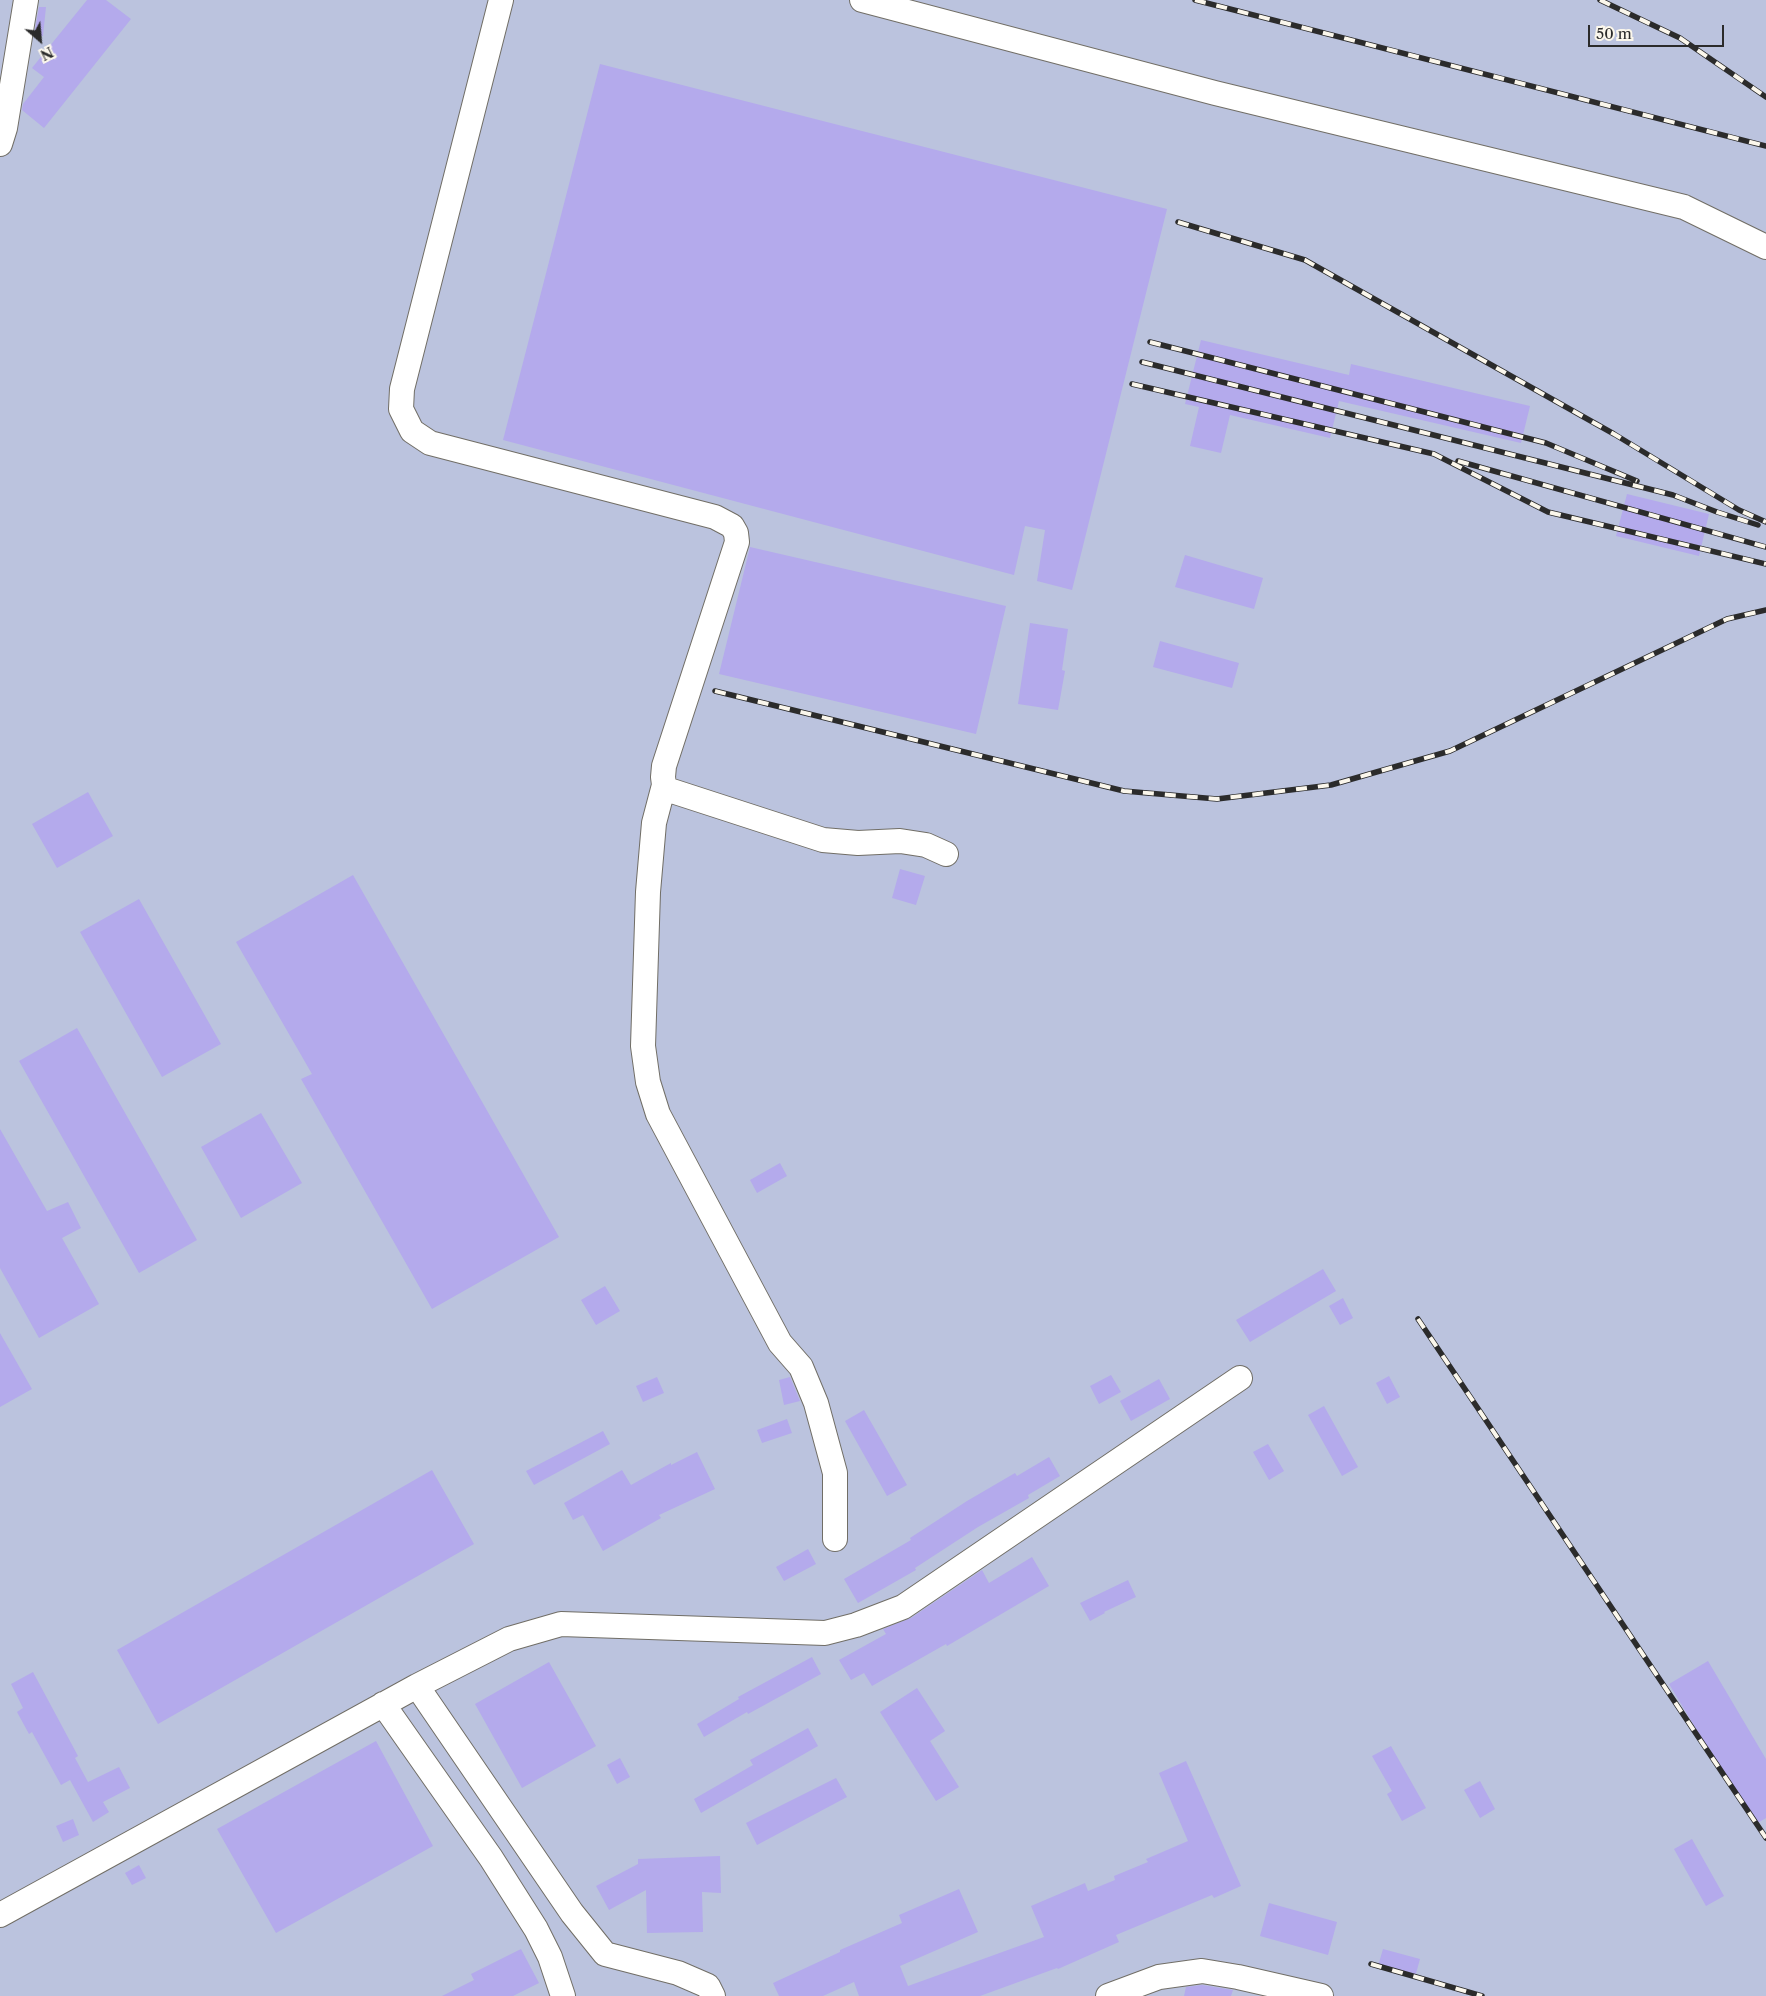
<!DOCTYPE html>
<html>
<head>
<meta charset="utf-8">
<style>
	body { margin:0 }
	#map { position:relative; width:1766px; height:1996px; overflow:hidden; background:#f4ead3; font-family:"Libre Caslon Text",serif }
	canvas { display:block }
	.north { position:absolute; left:15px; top:15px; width:50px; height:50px; -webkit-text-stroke:4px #fbf7ec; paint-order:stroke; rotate:153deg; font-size:14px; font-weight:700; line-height:20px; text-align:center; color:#2b2b2b }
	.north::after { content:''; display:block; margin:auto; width:18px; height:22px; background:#2b2b2b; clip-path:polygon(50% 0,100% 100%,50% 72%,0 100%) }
	.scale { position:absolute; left:1588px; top:25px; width:136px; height:22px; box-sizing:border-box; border:2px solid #2b2b2b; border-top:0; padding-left:6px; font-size:15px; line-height:18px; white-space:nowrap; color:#2b2b2b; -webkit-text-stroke:4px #fbf7ec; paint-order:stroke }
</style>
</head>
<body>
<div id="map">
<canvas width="1766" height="1996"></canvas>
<div class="north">N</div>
<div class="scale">50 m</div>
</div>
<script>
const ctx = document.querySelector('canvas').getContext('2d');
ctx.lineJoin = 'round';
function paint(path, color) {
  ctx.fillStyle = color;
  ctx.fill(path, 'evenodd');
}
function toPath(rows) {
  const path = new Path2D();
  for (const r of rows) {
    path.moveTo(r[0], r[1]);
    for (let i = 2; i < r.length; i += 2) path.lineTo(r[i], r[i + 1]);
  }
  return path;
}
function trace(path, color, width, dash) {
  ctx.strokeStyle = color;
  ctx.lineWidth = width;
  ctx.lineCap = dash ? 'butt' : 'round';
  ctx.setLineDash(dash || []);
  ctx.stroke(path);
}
paint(toPath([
	[0,0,1766,0,1766,1996,0,1996]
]), '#bbc3de');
paint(toPath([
	[87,0,106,0,131,19,44,128,22,110,23,104,44,77,32,68],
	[39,7,46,7,43,36,34,35],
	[600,64,1167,209,1072,590,1037,581,1045,530,1025,526,1014,575,503,440],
	[1201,340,1349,375,1351,364,1530,406,1521,443,1339,401,1330,438,1230,415,1221,453,1190,446,1199,407,1185,404],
	[1627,494,1709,514,1699,556,1616,536],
	[750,547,1006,606,976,734,719,674],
	[1185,555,1263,578,1254,609,1175,587],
	[1030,623,1068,629,1062,670,1065,671,1058,710,1018,704],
	[1160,641,1239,663,1232,688,1153,667],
	[88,792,113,836,57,868,32,824],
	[900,869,925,876,916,905,892,898],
	[353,875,559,1237,432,1309,301,1079,312,1074,236,942],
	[139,899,221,1044,162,1077,80,932],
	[77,1028,197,1240,139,1273,19,1061],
	[261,1113,302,1183,241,1218,201,1147],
	[0,1129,47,1211,68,1202,81,1228,62,1238,99,1304,39,1338,0,1268],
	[780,1163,787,1176,757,1193,750,1180],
	[1323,1269,1336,1291,1250,1342,1236,1320],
	[605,1286,620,1311,596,1325,581,1300],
	[1343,1298,1353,1318,1340,1325,1329,1306],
	[0,1333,32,1389,0,1407],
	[1111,1375,1121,1392,1099,1404,1090,1386],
	[1389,1376,1400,1397,1387,1404,1376,1383],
	[657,1377,664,1393,643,1402,636,1386],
	[790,1377,800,1401,784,1405,779,1380],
	[1159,1379,1170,1399,1131,1421,1120,1401],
	[1324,1406,1358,1467,1342,1476,1308,1415],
	[864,1410,907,1485,887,1496,845,1421],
	[787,1419,792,1433,762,1443,757,1430],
	[603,1431,610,1444,534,1485,526,1471],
	[1268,1444,1284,1471,1269,1480,1253,1452],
	[697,1452,715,1489,659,1515,661,1518,603,1551,583,1515,573,1520,564,1503,622,1470,631,1485,671,1463,671,1465],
	[1049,1457,1060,1476,1028,1495,1029,1498,978,1527,915,1568,916,1570,858,1603,844,1579,911,1540,910,1538,967,1501,1015,1473,1017,1476],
	[432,1470,474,1544,158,1724,117,1650],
	[808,1549,816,1564,784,1581,776,1567],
	[1032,1557,1049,1586,947,1646,946,1644,872,1686,864,1673,851,1680,839,1660,886,1634,883,1629,911,1618,982,1570,989,1583],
	[1128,1580,1136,1597,1104,1612,1105,1613,1090,1621,1080,1603],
	[812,1657,821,1674,748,1714,747,1712,704,1737,697,1724,739,1699,738,1697],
	[1708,1661,1766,1759,1766,1818,1754,1825,1669,1684],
	[549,1662,596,1746,522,1788,475,1704],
	[33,1672,78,1756,75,1758,88,1782,119,1767,130,1788,103,1802,109,1812,93,1822,70,1780,61,1785,32,1732,29,1734,17,1712,23,1708,11,1684],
	[917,1688,945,1731,930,1741,959,1787,936,1801,880,1712],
	[808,1728,818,1746,701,1813,694,1799,753,1765,750,1760],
	[376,1741,433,1846,276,1933,217,1829],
	[1391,1746,1426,1808,1402,1821,1387,1794,1392,1791,1372,1756],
	[620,1758,630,1777,617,1784,607,1765],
	[1186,1761,1241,1886,1214,1898,1212,1895,1116,1935,1119,1942,1058,1969,1057,1968,980,1996,859,1996,854,1982,823,1996,779,1996,773,1983,840,1952,840,1950,902,1923,899,1915,959,1889,978,1932,900,1966,908,1986,1044,1937,1031,1906,1085,1883,1088,1891,1115,1880,1114,1876,1148,1862,1146,1859,1188,1841,1159,1773],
	[836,1778,847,1797,757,1845,746,1823],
	[1480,1781,1495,1809,1480,1818,1464,1790],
	[73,1819,79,1835,63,1842,56,1826],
	[1692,1839,1724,1896,1706,1906,1674,1849],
	[720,1856,721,1893,702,1892,703,1932,647,1933,646,1890,609,1910,596,1886,638,1864,638,1859],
	[139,1865,146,1878,132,1885,125,1873],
	[1269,1903,1337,1922,1328,1955,1260,1936],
	[521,1949,539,1983,513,1996,442,1996,474,1980,471,1974],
	[1383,1949,1420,1959,1415,1977,1378,1966],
	[1202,1985,1233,1990,1231,1996,1184,1996,1186,1987]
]), '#b4aaec');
const minor = toPath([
	[501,0,402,389,401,409,412,431,430,443,715,517,732,526,736,533,737,542,664,766,663,777,664,785,669,790,823,840,858,843,900,841,926,845,946,854],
	[862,0,1215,93,1684,207,1766,247],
	[0,144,5,128,26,0],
	[664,785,654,823,648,892,643,1046,648,1082,658,1114,780,1343,801,1367,816,1403,835,1473,835,1539],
	[417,1686,572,1913,605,1954,678,1973,708,1986,713,1996],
	[383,1704,491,1858,536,1929,550,1957,563,1996],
	[0,1915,417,1686,509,1639,561,1624,825,1633,856,1625,903,1607,1240,1378],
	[1108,1996,1159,1977,1202,1971,1238,1977,1321,1996]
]);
trace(minor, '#716e66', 26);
trace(minor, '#fff', 24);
const rail = toPath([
	[1195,0,1766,146],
	[1600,0,1680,38,1766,97],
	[1178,222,1305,260,1614,434,1739,510,1766,522],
	[1150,342,1546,443,1637,481],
	[1142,362,1673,495,1717,512,1758,525],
	[1132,384,1434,454,1548,512,1766,564],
	[1458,461,1766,547],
	[715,691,1124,791,1217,799,1331,785,1450,751,1727,619,1766,610],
	[1418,1319,1766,1838],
	[1371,1964,1482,1996]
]);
trace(rail, '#2b2b2b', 5.5);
trace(rail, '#fbf7ec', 4, [11]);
</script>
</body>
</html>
